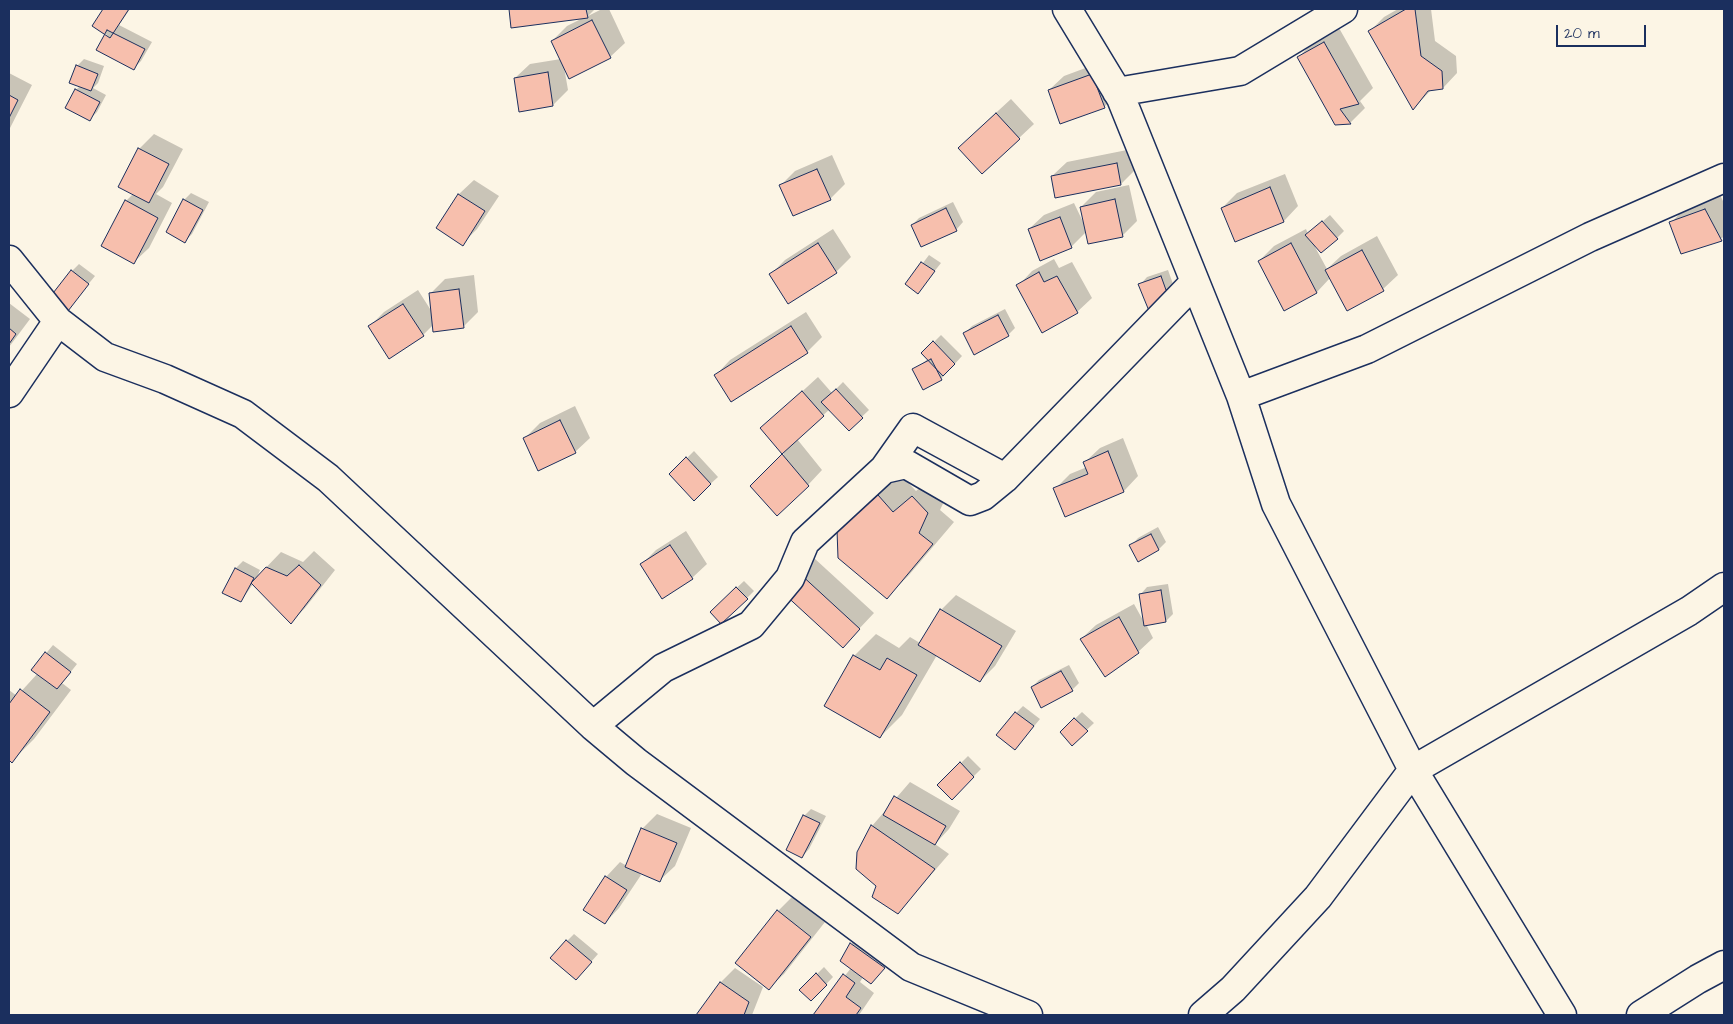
<!DOCTYPE html>
<html>
<head>
<meta charset="utf-8">
<style>
	body { margin:0 }
	#map { position:relative; width:1733px; height:1024px; overflow:hidden; background:#fcf5e5; font-family:"Architects Daughter",sans-serif }
	canvas { display:block }
	.frame { position:absolute; inset:0; border:10px solid #1b2f5e; pointer-events:none }
	.scale { position:absolute; left:1556px; top:25px; width:90px; height:22px; box-sizing:border-box; border:2px solid #1b2f5e; border-top:0; padding-left:6px; font-size:15px; line-height:18px; white-space:nowrap; color:#1b2f5e; -webkit-text-stroke:4px #fcf5e5; paint-order:stroke }
</style>
</head>
<body>
<div id="map">
<canvas width="1733" height="1024"></canvas>
<div class="frame"></div>
<div class="scale">20 m</div>
</div>
<script>
const ctx = document.querySelector('canvas').getContext('2d');
ctx.lineJoin = 'round';
function paint(path, color) {
  ctx.fillStyle = color;
  ctx.fill(path, 'evenodd');
}
function toPath(rows) {
  const path = new Path2D();
  for (const r of rows) {
    path.moveTo(r[0], r[1]);
    for (let i = 2; i < r.length; i += 2) path.lineTo(r[i], r[i + 1]);
  }
  return path;
}
function trace(path, color, width, dash) {
  ctx.strokeStyle = color;
  ctx.lineWidth = width;
  ctx.lineCap = dash ? 'butt' : 'round';
  ctx.setLineDash(dash || []);
  ctx.stroke(path);
}
paint(toPath([
	[105,9,130,9,119,25,152,42,141,61,134,68,106,34,94,26],
	[510,9,595,9,588,16,602,9,609,9,625,43,610,57,564,67,568,90,553,105,515,78,530,64,561,59,552,41,567,26,585,17,512,26],
	[1398,9,1431,9,1435,41,1456,56,1457,73,1443,88,1432,89,1414,108,1369,32,1384,17],
	[1339,28,1373,88,1360,101,1365,108,1350,123,1336,124,1299,57,1313,42],
	[84,59,104,66,98,83,93,88,106,95,97,112,90,119,76,90,80,86,77,66],
	[1107,60,1119,92,1104,107,1049,90,1064,76],
	[9,73,32,85,9,130],
	[1011,99,1034,124,1019,138,974,133],
	[154,134,183,149,163,187,156,194,172,203,149,248,134,262,126,201,133,194,139,149],
	[1132,149,1136,169,1121,184,1052,176,1067,162],
	[832,155,845,184,830,199,780,186,795,171],
	[1285,174,1298,206,1284,221,1222,208,1237,193],
	[474,180,499,196,477,229,462,244,438,228,459,194],
	[1129,185,1137,221,1122,236,1086,232,1071,247,1029,229,1044,215,1074,203,1085,226,1081,207,1096,192],
	[191,193,209,202,192,234,185,241,184,200],
	[1720,195,1724,203,1724,237,1682,252,1671,223,1685,208],
	[953,202,963,222,956,230,912,225,919,218],
	[1330,215,1344,231,1337,238,1315,247,1327,269,1341,256,1377,236,1398,275,1383,289,1347,310,1330,278,1317,292,1285,309,1259,261,1274,246,1306,229,1308,234],
	[833,229,851,257,836,272,770,275,785,260],
	[929,255,941,263,918,292,907,284],
	[1054,259,1059,268,1072,262,1092,298,1077,312,1018,286,1032,271],
	[79,264,95,276,68,309,72,271],
	[1168,270,1173,284,1186,279,1154,321,1140,285,1147,277],
	[474,275,478,312,464,326,433,325,423,335,370,326,384,312,418,290,432,312,430,294,445,279],
	[9,303,30,319,9,347],
	[1005,309,1015,328,1008,335,964,334,972,326],
	[806,312,822,337,807,352,716,375,730,360],
	[941,335,962,356,941,379,914,370,928,359,923,353],
	[818,377,832,393,843,382,869,410,849,429,830,409,797,439,822,470,808,485,752,486,784,454,761,429],
	[575,406,590,438,575,452,525,438,540,423],
	[1123,438,1138,476,1124,491,1055,489,1070,474,1087,467,1085,462,1100,448],
	[694,451,718,477,694,499,671,474],
	[900,474,916,491,935,475,949,491,940,510,954,522,909,575,887,597,838,531],
	[1158,527,1166,542,1159,549,1138,560,1131,546,1138,538],
	[686,531,707,564,692,578,642,564,656,550],
	[314,551,335,570,305,608,291,622,253,584,241,601,224,592,236,568,243,561,260,570,257,577,281,552,303,562],
	[814,558,874,613,857,631,799,573],
	[744,581,754,591,747,598,711,612],
	[1168,584,1173,614,1166,621,1146,624,1153,638,1138,652,1081,639,1096,625,1134,604,1144,622,1140,595,1147,587],
	[956,595,1016,631,995,666,980,681,937,655,902,715,880,737,854,656,876,634,899,648,910,637,920,643,941,610],
	[53,645,77,664,62,683,71,690,34,739,12,761,9,759,9,690,17,696,38,673,33,669],
	[1069,665,1079,683,1072,690,1032,687,1039,680],
	[1023,706,1040,719,1015,749,1016,713],
	[1082,712,1094,723,1072,744,1061,732],
	[968,756,981,769,952,798,939,785],
	[910,782,960,811,949,829,935,844,949,854,898,913,877,886,858,852,872,826],
	[811,809,826,816,809,849,802,857,804,816],
	[657,814,691,828,675,866,660,880,635,870,641,875,619,908,605,923,606,877,620,862,627,866,642,829],
	[793,896,825,922,784,974,769,988,778,911],
	[574,934,598,954,583,971,567,941],
	[858,937,891,961,871,983,863,977,860,982,874,993,859,1015,814,1015,851,968,851,944],
	[824,967,833,977,811,1000,801,990],
	[735,968,763,987,752,1015,698,1015,721,982]
]), '#0003');
const building = toPath([
	[103,9,129,9,110,38,92,26,103,9],
	[509,9,586,9,588,18,511,28,509,9],
	[1406,9,1415,9,1421,56,1442,71,1443,89,1428,91,1413,110,1368,31,1406,9],
	[592,20,611,58,569,79,551,41,592,20],
	[107,30,145,49,134,70,96,50,107,30],
	[1324,42,1359,104,1340,109,1351,124,1335,125,1297,57,1324,42],
	[76,65,98,74,91,91,69,83,76,65],
	[548,72,553,106,519,112,514,78,548,72],
	[1092,74,1105,108,1060,124,1048,90,1092,74],
	[75,89,100,102,90,121,65,108,75,89],
	[9,95,18,100,9,118,9,95],
	[996,113,1020,139,982,174,958,148,996,113],
	[138,148,169,164,149,203,118,187,138,148],
	[1117,163,1121,185,1055,198,1051,176,1117,163],
	[817,169,831,200,793,216,779,185,817,169],
	[1270,187,1284,222,1235,242,1221,208,1270,187],
	[458,194,485,211,463,246,436,228,458,194],
	[183,199,203,210,185,243,166,232,183,199],
	[1115,199,1123,237,1088,244,1080,207,1115,199],
	[125,200,158,218,134,264,101,246,125,200],
	[946,208,957,231,921,247,911,225,946,208],
	[1705,209,1722,241,1681,254,1669,222,1705,209],
	[1060,217,1072,248,1040,261,1028,229,1060,217],
	[1322,221,1338,239,1321,253,1305,235,1322,221],
	[818,243,837,273,788,304,769,274,818,243],
	[1291,243,1317,293,1284,311,1258,261,1291,243],
	[1362,250,1384,291,1347,311,1325,270,1362,250],
	[921,262,935,271,918,294,905,284,921,262],
	[71,270,89,284,68,311,50,297,71,270],
	[1039,272,1044,282,1057,276,1078,313,1042,333,1016,285,1039,272],
	[1161,276,1166,290,1180,285,1154,323,1138,284,1161,276],
	[459,289,464,328,433,332,429,293,459,289],
	[403,304,424,336,389,359,368,326,403,304],
	[998,315,1009,336,974,355,963,333,998,315],
	[791,326,808,353,731,402,714,375,791,326],
	[9,328,16,334,9,344,9,328],
	[933,341,955,364,943,376,921,353,933,341],
	[931,359,942,380,923,390,912,369,931,359],
	[836,389,863,418,849,431,821,402,836,389],
	[802,391,824,416,782,454,760,428,802,391],
	[560,420,576,453,538,471,523,438,560,420],
	[1108,451,1124,492,1065,517,1053,488,1088,474,1083,462,1108,451],
	[782,454,809,486,777,516,750,486,782,454],
	[686,457,711,484,694,501,669,474,686,457],
	[878,495,893,512,912,496,928,513,919,533,933,544,887,599,838,558,837,530,878,495],
	[1151,534,1159,550,1138,562,1129,545,1151,534],
	[670,545,693,579,662,599,640,564,670,545],
	[299,565,321,585,291,624,251,583,266,567,287,576,299,565],
	[235,568,254,578,241,602,222,593,235,568],
	[798,572,860,629,843,648,781,591,798,572],
	[736,587,748,599,721,624,710,612,736,587],
	[1161,590,1166,622,1144,626,1139,594,1161,590],
	[940,609,1002,646,980,682,918,645,940,609],
	[1119,617,1139,653,1105,677,1080,639,1119,617],
	[45,652,71,672,57,689,31,670,45,652],
	[853,655,880,670,887,658,917,675,880,738,824,706,853,655],
	[1061,671,1073,691,1041,708,1031,687,1061,671],
	[20,689,50,712,12,763,9,760,9,704,20,689],
	[1015,712,1034,726,1015,750,996,735,1015,712],
	[1074,718,1088,731,1072,746,1060,732,1074,718],
	[960,762,974,777,952,800,937,785,960,762],
	[894,796,946,826,935,845,883,815,894,796],
	[803,815,820,823,802,858,786,850,803,815],
	[871,825,935,869,898,914,872,897,876,886,856,869,857,852,871,825],
	[641,828,677,843,660,882,625,867,641,828],
	[605,876,627,890,605,924,583,910,605,876],
	[777,910,811,937,769,990,735,963,777,910],
	[566,940,592,962,576,980,550,958,566,940],
	[850,943,885,968,871,984,840,961,850,943],
	[816,973,827,985,811,1001,799,990,816,973],
	[843,974,855,983,846,997,861,1008,856,1015,813,1015,843,974],
	[720,982,749,1002,744,1015,696,1015,720,982]
]);
paint(building, '#f7bfad');
trace(building, '#1b2f5e', 1);
const minor = toPath([
	[1067,9,1121,98,1241,396,1276,504,1413,770,1562,1015],
	[1117,92,1240,71,1343,9],
	[9,260,58,321,105,357,165,379,243,414,328,478,593,726,636,762,911,967,1028,1015],
	[9,393,58,321],
	[1241,396,1367,349,1590,237,1724,178],
	[884,469,913,428,1005,478],
	[593,726,663,668,751,625,790,578,805,542,884,469,906,464,970,501,983,496,1005,478,1195,282],
	[1203,1015,1233,989,1318,897,1413,770,1689,611,1724,587],
	[1641,1015,1698,979,1724,965]
]);
trace(minor, '#1b2f5e', 31);
trace(minor, '#fcf5e5', 28);
</script>
</body>
</html>
